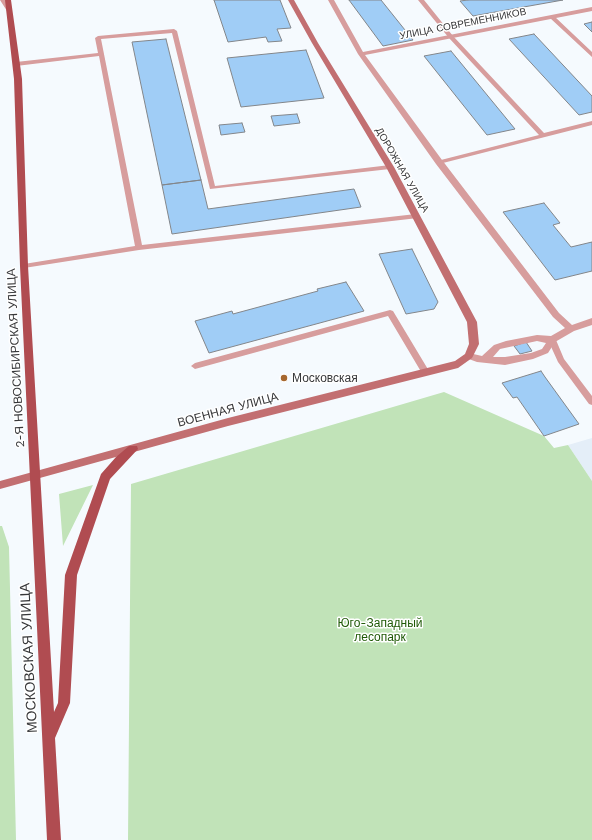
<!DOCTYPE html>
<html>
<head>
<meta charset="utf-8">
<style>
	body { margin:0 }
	canvas { display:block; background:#f5fafe }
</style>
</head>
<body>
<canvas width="592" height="840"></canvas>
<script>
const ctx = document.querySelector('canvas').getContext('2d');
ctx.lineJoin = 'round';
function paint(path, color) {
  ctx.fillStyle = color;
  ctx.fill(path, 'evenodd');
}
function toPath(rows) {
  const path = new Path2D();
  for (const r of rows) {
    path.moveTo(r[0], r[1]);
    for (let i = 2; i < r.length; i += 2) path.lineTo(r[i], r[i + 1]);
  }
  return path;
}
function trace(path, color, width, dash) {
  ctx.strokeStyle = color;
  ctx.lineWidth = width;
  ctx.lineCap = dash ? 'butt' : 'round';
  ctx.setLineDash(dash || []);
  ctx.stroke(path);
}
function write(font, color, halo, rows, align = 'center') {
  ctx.font = font + ' "Work Sans",sans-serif';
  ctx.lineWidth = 3;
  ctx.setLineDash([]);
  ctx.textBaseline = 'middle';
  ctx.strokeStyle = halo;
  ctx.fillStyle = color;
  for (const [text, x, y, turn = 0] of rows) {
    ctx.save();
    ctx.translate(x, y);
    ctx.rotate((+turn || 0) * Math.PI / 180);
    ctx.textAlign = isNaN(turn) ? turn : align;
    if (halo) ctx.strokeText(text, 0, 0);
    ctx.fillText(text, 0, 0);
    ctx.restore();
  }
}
paint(toPath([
	[592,438,592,481,568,445]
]), '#e4eef8');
paint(toPath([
	[444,392,544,436,554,448,568,445,592,481,592,840,128,840,131,484],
	[93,485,63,546,59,494],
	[0,526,2,526,9,547,16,840,0,840]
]), '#c1e3b8');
const building = toPath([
	[214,0,280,0,291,28,277,29,282,41,268,42,266,37,228,42,214,0],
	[349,0,381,0,413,40,383,46,349,0],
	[468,0,563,0,473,16,460,1,468,0],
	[592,22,592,32,584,24,592,22],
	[534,34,592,96,592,112,579,115,509,39,534,34],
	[166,39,201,180,162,185,132,42,166,39],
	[306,50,324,98,241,107,227,58,306,50],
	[451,51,515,129,487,135,424,56,451,51],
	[297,114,300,123,274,126,271,116,297,114],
	[242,123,245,132,221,135,219,125,242,123],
	[201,180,208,209,354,189,361,207,172,234,162,185,201,180],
	[544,203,560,223,553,225,571,247,592,242,592,271,555,280,503,212,544,203],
	[412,249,438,302,434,309,406,314,379,254,412,249],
	[346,282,364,311,209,353,195,321,232,311,233,314,318,291,317,289,346,282],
	[526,342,532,351,520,354,514,346,526,342],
	[541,371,545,377,579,424,544,436,517,397,513,398,502,383,541,371]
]);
paint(building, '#a0cdf6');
trace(building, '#83868a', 1);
paint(toPath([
	[418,0,424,0,453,36,544,133,592,121,592,125,439,164,437,163,437,161,539,135,449,38,418,0],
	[550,16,554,16,592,52,592,57,550,18,550,16],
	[174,29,177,31,215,186,390,165,393,167,390,169,210,189,172,33,101,39,142,245,416,214,419,216,418,218,139,250,24,268,22,268,21,266,22,264,24,264,135,246,99,56,16,66,13,64,16,62,98,53,95,38,98,36,174,29],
	[390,310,393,311,429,371,430,373,429,375,423,375,388,316,195,369,191,366,195,363,390,310],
	[552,337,556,340,564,359,592,396,592,405,589,404,558,362,548,340,552,337]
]), '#d79d9d');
paint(toPath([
	[0,0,5,0,12,10,11,11,7,11,0,0],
	[328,0,334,0,363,52,592,7,592,11,365,55,442,160,559,313,572,325,592,318,592,325,574,331,555,342,548,353,533,359,505,365,477,362,466,358,464,356,466,354,469,353,482,356,494,345,506,341,537,335,551,336,565,328,553,317,436,164,358,54,328,0],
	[537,341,546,343,542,349,531,353,505,357,493,357,500,349,537,341]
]), '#d79d9d');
paint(toPath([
	[288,0,294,0,318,43,394,167,477,322,479,344,472,358,458,368,228,426,0,489,0,481,228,418,455,361,465,354,469,344,467,322,386,167,312,43,288,0]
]), '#c26f71');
paint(toPath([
	[5,0,11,0,22,79,28,266,54,712,58,703,65,575,101,474,116,457,129,446,137,446,138,449,110,479,77,575,70,703,55,738,61,840,47,840,20,266,14,79,5,0]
]), '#b04c51');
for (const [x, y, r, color] of [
	[284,378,4,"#a6672e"]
]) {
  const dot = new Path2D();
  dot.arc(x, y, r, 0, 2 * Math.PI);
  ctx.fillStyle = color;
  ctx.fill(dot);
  trace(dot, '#fff', 1.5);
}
write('10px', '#37383a', '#fff', [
	["УЛИЦА СОВРЕМЕННИКОВ",463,24,-11],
	["ДОРОЖНАЯ УЛИЦА",402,170,60]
]);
write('12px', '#37383a', '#fff', [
	["2-Я НОВОСИБИРСКАЯ УЛИЦА",16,358,-93],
	["ВОЕННАЯ УЛИЦА",228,410,-15]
]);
write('12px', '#37383a', '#fff', [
	["Московская",292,378]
], 'left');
write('12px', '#1f5906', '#fff', [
	["Юго-Западный",380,623],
	["лесопарк",380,637]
]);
write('14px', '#37383a', '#fff', [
	["МОСКОВСКАЯ УЛИЦА",29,658,-93]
]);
</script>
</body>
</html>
